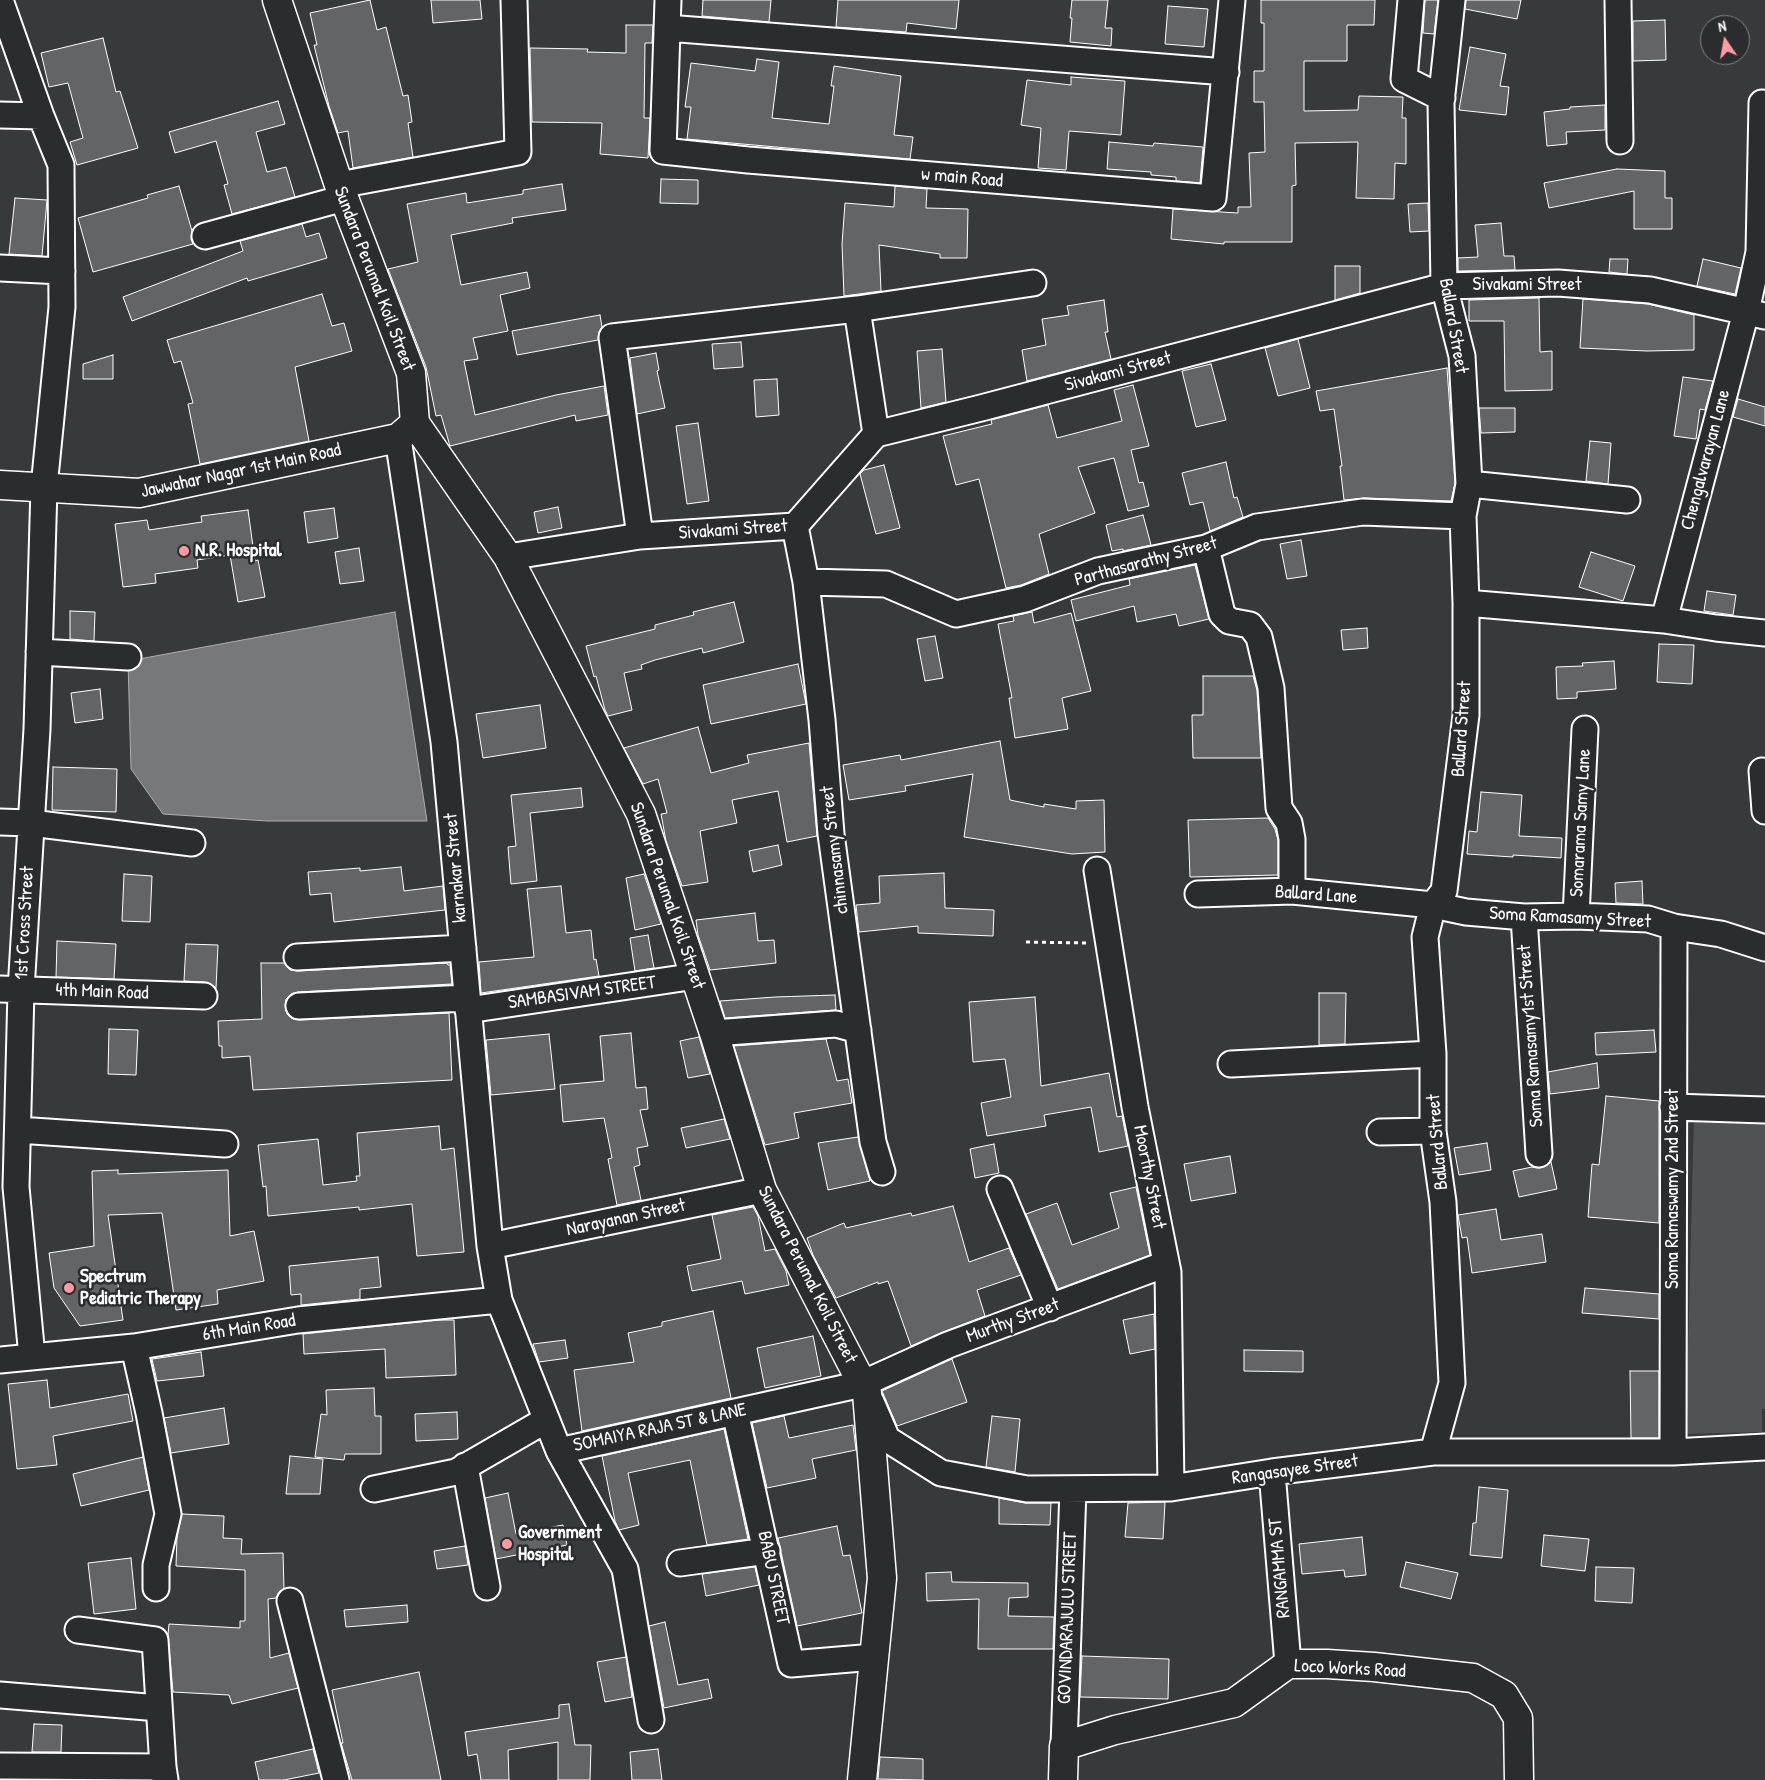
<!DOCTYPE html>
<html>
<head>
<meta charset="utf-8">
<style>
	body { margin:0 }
	#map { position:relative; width:1765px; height:1780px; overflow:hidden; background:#373a3b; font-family:"Patrick Hand",sans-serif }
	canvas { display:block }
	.north { position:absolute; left:1700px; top:15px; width:50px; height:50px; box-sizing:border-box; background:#2a2d2e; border:1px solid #7f8182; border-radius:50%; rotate:348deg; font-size:14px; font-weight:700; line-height:20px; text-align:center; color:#fff }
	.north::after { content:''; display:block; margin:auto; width:18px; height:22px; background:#ff9aa2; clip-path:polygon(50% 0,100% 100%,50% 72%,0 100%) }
</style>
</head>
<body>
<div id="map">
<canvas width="1765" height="1780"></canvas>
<div class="north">N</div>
</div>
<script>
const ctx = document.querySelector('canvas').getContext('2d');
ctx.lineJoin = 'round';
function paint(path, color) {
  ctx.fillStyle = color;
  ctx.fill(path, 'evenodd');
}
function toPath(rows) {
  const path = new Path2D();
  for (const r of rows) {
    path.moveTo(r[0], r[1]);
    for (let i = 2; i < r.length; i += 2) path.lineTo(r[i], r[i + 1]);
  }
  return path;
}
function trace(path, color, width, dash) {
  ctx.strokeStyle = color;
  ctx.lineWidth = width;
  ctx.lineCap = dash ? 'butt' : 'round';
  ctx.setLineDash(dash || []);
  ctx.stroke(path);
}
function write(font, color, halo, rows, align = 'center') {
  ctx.font = font + ' "Patrick Hand",sans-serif';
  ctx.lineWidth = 5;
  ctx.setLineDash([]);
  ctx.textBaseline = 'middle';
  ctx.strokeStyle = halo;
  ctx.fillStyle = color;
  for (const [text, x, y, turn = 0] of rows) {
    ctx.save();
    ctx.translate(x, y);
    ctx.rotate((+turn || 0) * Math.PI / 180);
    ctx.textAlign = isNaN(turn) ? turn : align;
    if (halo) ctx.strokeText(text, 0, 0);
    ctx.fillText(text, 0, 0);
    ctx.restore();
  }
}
paint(toPath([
	[1694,1112,1765,1112,1765,1409,1762,1409,1762,1432,1686,1434]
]), '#505354');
const water = toPath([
	[395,612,427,821,267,821,163,814,131,769,128,661,395,612]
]);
paint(water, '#767879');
trace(water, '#adaeaf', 1);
const building = toPath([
	[370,0,377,30,386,27,403,96,408,95,412,122,408,123,413,157,353,168,348,131,338,133,329,106,314,45,317,45,310,13,370,0],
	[431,0,480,0,482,19,433,23,431,0],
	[703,0,771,0,769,22,702,16,703,0],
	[838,0,959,0,956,29,907,23,906,32,836,27,838,0],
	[1072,0,1108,0,1105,28,1112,28,1111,46,1070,42,1072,18,1070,18,1072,0],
	[1261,0,1375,0,1374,25,1347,25,1347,61,1304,61,1304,111,1358,110,1359,96,1403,97,1402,118,1406,118,1406,164,1395,163,1394,199,1356,198,1358,142,1295,143,1296,185,1292,186,1292,242,1224,242,1224,244,1171,239,1173,209,1238,213,1238,207,1251,207,1249,153,1265,152,1264,102,1254,102,1254,71,1264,71,1264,23,1261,23,1261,0],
	[1425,0,1438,0,1434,34,1423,33,1425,0],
	[1466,0,1521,0,1517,19,1465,9,1466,0],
	[1168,6,1208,9,1204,47,1165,44,1168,6],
	[1665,20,1666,60,1633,61,1633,21,1665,20],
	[626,25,653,25,652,43,645,43,644,118,650,118,648,158,600,154,602,123,532,122,530,48,588,49,587,52,626,53,626,25],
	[103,38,116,92,120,91,138,148,77,165,70,142,83,138,68,83,49,87,41,53,103,38],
	[1470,47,1506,54,1500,86,1509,87,1506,115,1459,110,1470,47],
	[757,59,779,62,772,118,829,124,834,86,831,86,834,66,901,76,894,135,913,137,910,159,687,139,691,107,685,107,691,63,755,71,757,59],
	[1071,77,1125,81,1121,135,1069,131,1066,170,1038,168,1041,128,1021,125,1027,80,1071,85,1071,77],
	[278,101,285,124,256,132,267,172,286,167,295,197,232,214,224,185,228,184,216,141,175,153,169,132,278,101],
	[1605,105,1605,130,1566,132,1567,144,1547,146,1544,112,1570,109,1570,107,1605,105],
	[1109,142,1153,146,1154,143,1203,147,1200,183,1176,181,1176,177,1151,175,1151,172,1107,169,1109,142],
	[1617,169,1665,171,1665,198,1672,198,1672,229,1634,229,1634,191,1549,208,1544,183,1617,169],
	[661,179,698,180,698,204,660,203,661,179],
	[562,184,566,210,512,218,513,223,451,235,461,285,527,272,530,288,500,295,508,331,473,338,478,359,464,361,475,415,556,395,604,386,608,415,576,421,575,415,450,446,441,415,436,416,426,367,388,269,418,262,407,204,466,193,467,203,523,194,523,190,562,184],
	[179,186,192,231,191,239,193,244,93,272,78,218,148,198,147,195,179,186],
	[895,186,927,189,926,208,968,209,967,258,940,258,940,254,879,245,881,291,844,296,842,244,845,203,894,207,895,186],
	[15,198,47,200,42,256,9,254,15,198],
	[1428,203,1429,231,1410,232,1408,204,1428,203],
	[1501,223,1504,256,1514,256,1515,270,1458,271,1458,258,1478,257,1475,225,1501,223],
	[302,224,306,237,319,233,327,258,248,281,247,278,132,321,123,297,243,251,240,241,302,224],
	[1610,259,1628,259,1627,274,1609,272,1610,259],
	[1703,259,1741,268,1735,294,1697,286,1703,259],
	[1335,266,1360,266,1360,293,1335,300,1335,266],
	[322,294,332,326,344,323,352,351,295,367,309,441,200,464,188,404,193,403,181,361,174,363,167,340,322,294],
	[1539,298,1540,352,1552,351,1552,390,1505,391,1504,321,1469,321,1469,300,1539,298],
	[1583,299,1648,304,1694,315,1694,350,1647,351,1580,348,1583,299],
	[1104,300,1108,332,1105,332,1111,359,1027,381,1022,350,1046,345,1042,319,1069,315,1067,306,1104,300],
	[600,315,602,327,599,332,598,340,517,355,512,331,600,315],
	[1298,339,1310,388,1278,396,1265,348,1298,339],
	[741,342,743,367,714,369,712,344,741,342],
	[942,349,946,402,921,408,917,351,942,349],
	[656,353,659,370,657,371,665,408,637,414,630,358,656,353],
	[113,355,113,379,83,379,83,364,113,355],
	[1211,364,1226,420,1196,427,1182,371,1211,364],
	[1447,368,1455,483,1451,501,1364,498,1344,500,1340,466,1342,466,1334,409,1320,411,1316,391,1447,368],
	[1683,377,1713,381,1705,410,1700,409,1696,439,1674,436,1683,377],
	[777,379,779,415,756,417,754,380,777,379],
	[1133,385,1149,446,1131,450,1139,483,1143,482,1149,506,1128,511,1114,458,1078,467,1095,513,1039,534,1049,574,1021,585,1006,588,979,479,956,485,943,436,992,424,991,420,1048,405,1057,438,1122,421,1114,390,1133,385],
	[1738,399,1765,407,1765,426,1733,417,1738,399],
	[1479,408,1515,408,1515,432,1481,433,1479,408],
	[698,423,709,501,687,504,676,426,698,423],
	[1590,441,1611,443,1608,484,1586,481,1590,441],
	[1226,462,1234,498,1237,497,1243,517,1210,531,1203,502,1190,505,1182,473,1226,462],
	[884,465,900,528,876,534,860,474,864,470,884,465],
	[558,507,562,528,538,533,534,512,558,507],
	[334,508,338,538,308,543,304,512,334,508],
	[248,510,255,561,258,560,265,597,238,602,230,555,197,560,198,568,155,574,156,583,123,587,115,524,147,520,149,530,202,522,201,516,248,510],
	[1143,515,1151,545,1123,551,1123,549,1112,551,1106,525,1143,515],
	[1301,540,1307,576,1287,579,1280,544,1301,540],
	[359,548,364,581,340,584,335,552,359,548],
	[1591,552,1635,566,1623,601,1579,587,1591,552],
	[1195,565,1209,619,1179,626,1176,614,1137,622,1134,606,1076,621,1071,600,1130,585,1129,579,1195,565],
	[1707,591,1736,595,1733,615,1704,611,1707,591],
	[734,602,744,642,703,653,702,648,655,660,641,665,642,669,624,673,632,710,608,716,605,710,596,676,594,677,586,646,655,629,655,625,694,615,693,612,734,602],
	[70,611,95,612,94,641,70,639,70,611],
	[1032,612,1034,623,1071,613,1091,691,1062,698,1068,729,1015,738,1009,698,1012,698,998,624,1014,621,1013,616,1032,612],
	[1367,628,1368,648,1343,650,1341,630,1367,628],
	[935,636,943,678,925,681,917,639,935,636],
	[1659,644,1694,645,1692,684,1657,682,1659,644],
	[1614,661,1616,689,1577,692,1577,698,1557,699,1556,667,1583,666,1582,663,1614,661],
	[798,664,806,704,711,724,703,685,798,664],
	[1203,676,1253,676,1257,690,1261,758,1193,758,1192,715,1203,715,1203,676],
	[100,689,103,719,75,723,71,693,100,689],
	[540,705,546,748,483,758,476,714,540,705],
	[698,727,711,773,749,763,747,755,809,743,817,836,787,842,778,791,732,800,737,823,700,831,708,882,682,886,666,841,661,814,667,813,658,779,643,784,624,748,698,727],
	[1000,741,1010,800,1044,807,1044,804,1076,809,1076,801,1104,800,1105,852,1072,854,964,837,973,774,905,786,906,791,849,800,843,765,900,755,901,760,1000,741],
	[53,767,117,769,116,812,52,810,53,767],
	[581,788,583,807,530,813,537,881,511,884,508,847,516,846,511,795,581,788],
	[1481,792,1522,795,1519,836,1562,838,1561,858,1513,855,1513,857,1467,854,1469,831,1477,832,1481,792],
	[1268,818,1275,829,1278,840,1278,875,1190,877,1188,820,1268,818],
	[778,845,782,865,753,872,749,851,778,845],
	[401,867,404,891,443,886,445,910,334,922,331,893,310,895,308,872,360,868,360,871,401,867],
	[944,873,945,908,994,910,993,936,918,933,918,926,859,932,856,905,880,903,879,876,944,873],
	[124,874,152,876,150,922,122,921,124,874],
	[644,874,661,924,635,930,626,878,644,874],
	[1642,881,1643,904,1616,903,1615,883,1642,881],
	[561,886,566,933,591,930,594,960,596,959,599,976,481,993,479,962,534,957,527,889,561,886],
	[755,913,758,941,774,940,776,963,710,970,698,935,696,920,755,913],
	[648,935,654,968,635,971,630,938,648,935],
	[57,941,116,944,114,979,56,977,57,941],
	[186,944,218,945,216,988,211,984,205,982,184,981,186,944],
	[261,963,284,963,290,970,298,971,447,963,448,965,450,965,452,984,298,992,291,994,286,999,285,1006,287,1014,293,1019,300,1020,449,1013,452,1080,253,1090,250,1056,222,1058,222,1046,219,1046,218,1021,262,1019,261,963],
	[1319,993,1346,993,1345,1044,1319,1045,1319,993],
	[835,995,836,1010,725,1018,720,1001,775,997,835,995],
	[1035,997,1041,1086,1109,1073,1117,1117,1122,1116,1128,1146,1099,1152,1091,1107,1044,1115,1046,1126,987,1136,981,1103,1011,1097,1005,1059,973,1062,969,1002,1035,997],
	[109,1029,138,1030,136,1075,108,1074,109,1029],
	[1654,1030,1656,1052,1596,1055,1595,1033,1654,1030],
	[631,1033,636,1088,646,1087,648,1109,640,1110,648,1146,637,1148,640,1165,634,1167,641,1200,617,1205,608,1159,612,1158,604,1118,563,1122,560,1085,604,1081,600,1036,631,1033],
	[549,1034,555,1089,491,1095,486,1040,549,1034],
	[699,1037,710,1074,688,1078,680,1041,699,1037],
	[826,1039,837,1081,848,1079,852,1103,794,1113,799,1138,765,1145,734,1046,826,1039],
	[1597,1063,1599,1088,1550,1094,1548,1072,1597,1063],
	[1606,1096,1659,1101,1659,1223,1588,1217,1592,1164,1599,1165,1606,1096],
	[724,1119,730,1139,686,1148,681,1128,724,1119],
	[439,1126,441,1150,454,1148,464,1252,417,1256,412,1204,359,1210,359,1207,268,1216,266,1186,263,1187,258,1145,318,1139,323,1185,357,1181,356,1176,360,1176,357,1133,439,1126],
	[858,1137,870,1181,828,1190,818,1143,858,1137],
	[1487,1143,1491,1170,1459,1175,1454,1148,1487,1143],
	[994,1144,999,1173,975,1178,970,1149,994,1144],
	[1230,1156,1236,1193,1191,1201,1184,1164,1230,1156],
	[1551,1162,1557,1189,1519,1197,1513,1171,1532,1167,1540,1168,1551,1162],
	[118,1170,118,1174,228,1170,230,1236,254,1231,264,1281,217,1290,218,1304,176,1310,162,1213,108,1215,123,1320,80,1326,54,1288,49,1253,94,1246,92,1171,118,1170],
	[1136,1187,1150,1255,1058,1289,1026,1214,1057,1203,1072,1245,1119,1228,1110,1193,1136,1187],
	[953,1206,969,1262,1009,1248,1021,1275,977,1290,985,1316,943,1332,911,1346,888,1281,878,1284,878,1282,836,1298,813,1255,807,1238,844,1223,846,1228,911,1213,912,1216,953,1206],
	[753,1207,758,1216,765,1251,775,1249,786,1271,789,1285,745,1294,742,1281,692,1291,687,1266,721,1259,712,1215,753,1207],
	[1496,1209,1501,1240,1542,1234,1546,1262,1472,1273,1467,1237,1462,1238,1458,1215,1496,1209],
	[378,1257,381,1287,360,1289,360,1299,301,1305,301,1294,291,1295,289,1266,378,1257],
	[1585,1288,1659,1294,1659,1319,1582,1313,1585,1288],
	[713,1311,731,1398,582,1431,574,1370,634,1362,628,1333,662,1326,662,1322,713,1311],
	[1154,1314,1155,1349,1130,1354,1123,1320,1154,1314],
	[438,1320,454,1320,456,1375,386,1378,385,1349,304,1354,303,1334,438,1320],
	[813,1336,821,1376,765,1388,757,1348,813,1336],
	[565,1340,568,1358,539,1362,533,1344,565,1340],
	[1244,1350,1303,1351,1303,1372,1244,1371,1244,1350],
	[201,1352,204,1376,157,1381,152,1359,201,1352],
	[952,1359,967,1402,897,1426,882,1391,952,1359],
	[1630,1371,1659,1371,1659,1438,1631,1438,1630,1371],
	[47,1380,50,1408,128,1394,133,1421,53,1436,57,1465,17,1469,8,1384,47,1380],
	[374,1388,375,1416,381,1416,381,1454,345,1454,344,1460,315,1457,321,1414,327,1415,326,1390,374,1388],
	[224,1408,229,1444,171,1453,164,1418,224,1408],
	[457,1412,458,1439,416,1441,415,1414,457,1412],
	[784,1416,789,1438,853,1425,856,1450,812,1459,816,1478,767,1488,752,1423,784,1416],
	[992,1416,1020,1419,1015,1472,986,1467,992,1416],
	[724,1429,748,1539,707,1545,690,1460,628,1473,639,1525,619,1530,615,1521,602,1456,724,1429],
	[290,1456,323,1459,320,1494,286,1494,290,1456],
	[143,1457,149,1490,81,1506,73,1474,143,1457],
	[1479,1487,1508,1490,1502,1558,1470,1555,1473,1523,1476,1523,1479,1487],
	[508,1493,516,1534,563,1525,567,1545,496,1559,485,1498,508,1493],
	[999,1498,1025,1503,1051,1503,1050,1525,999,1524,999,1498],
	[1165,1502,1163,1539,1125,1537,1128,1503,1165,1502],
	[182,1514,224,1516,223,1538,242,1539,241,1554,283,1553,284,1589,280,1591,276,1598,268,1599,270,1658,289,1653,298,1688,232,1704,229,1695,173,1692,168,1635,169,1624,240,1628,240,1621,245,1621,245,1570,176,1566,177,1537,182,1514],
	[837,1526,843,1556,850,1555,862,1613,797,1626,778,1538,837,1526],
	[1544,1535,1589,1539,1585,1571,1541,1566,1544,1535],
	[1362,1537,1366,1575,1345,1577,1344,1570,1302,1574,1299,1544,1362,1537],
	[465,1546,468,1565,437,1569,434,1551,465,1546],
	[131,1558,136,1609,94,1614,88,1563,131,1558],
	[1406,1562,1458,1573,1451,1599,1400,1587,1406,1562],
	[755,1567,759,1585,706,1596,702,1574,755,1567],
	[1596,1567,1634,1568,1632,1603,1595,1601,1596,1567],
	[951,1572,952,1582,1028,1583,1028,1597,1009,1598,1008,1616,1054,1617,1053,1649,978,1649,979,1599,927,1601,926,1573,951,1572],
	[407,1605,408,1622,346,1627,344,1610,407,1605],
	[665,1622,678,1685,708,1679,712,1698,664,1708,649,1626,665,1622],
	[1082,1656,1169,1659,1168,1699,1080,1697,1082,1656],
	[626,1657,632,1697,605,1702,597,1662,626,1657],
	[419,1672,441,1780,352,1780,341,1743,343,1743,332,1690,419,1672],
	[569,1704,575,1745,591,1745,590,1780,558,1780,558,1742,508,1750,509,1780,481,1780,477,1754,468,1756,465,1732,559,1718,559,1705,569,1704],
	[34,1724,62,1725,61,1752,32,1752,34,1724],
	[313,1749,319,1773,284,1780,259,1780,255,1762,313,1749],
	[658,1749,662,1780,632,1780,630,1752,658,1749],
	[880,1757,923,1759,923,1780,878,1779,880,1757]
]);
paint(building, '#636465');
trace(building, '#fff', 1);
const street = toPath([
	[0,0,41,116,61,165,62,307,44,487,37,729,21,990,16,1187,32,1357],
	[668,0,663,151,748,160,1213,198,1232,0],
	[1411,0,1404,79,1442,98],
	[1618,0,1620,141],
	[667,28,1226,72],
	[0,115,41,116],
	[339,185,518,152,514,0],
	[205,236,344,198],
	[0,268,62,271],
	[857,309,1033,283],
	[398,438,444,742,490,1246,499,1300,559,1451,862,1384,948,1345,1166,1264],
	[1469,484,1627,500],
	[795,526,806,582,822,720,831,834,873,1142,882,1172],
	[640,536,612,337,857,309,876,434],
	[1206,548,1222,614,1229,621,1250,625,1259,637,1271,688,1279,808,1289,823,1292,839,1292,891],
	[508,557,640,536,795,526,876,434,981,408,1444,286,1558,283,1650,290,1765,316],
	[806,582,886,584,956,614,1025,599,1098,571,1206,548,1257,527,1363,512,1463,516],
	[1466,603,1664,620,1746,312,1759,252,1762,103],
	[1664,620,1716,628,1765,633],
	[39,652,128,657],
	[1762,771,1765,811],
	[0,822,31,823,192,843],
	[1097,870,1135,1107,1168,1272,1171,1488],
	[1198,894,1292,891,1433,905,1466,912,1524,917,1576,916,1648,919,1674,927,1721,934,1765,948],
	[1576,916,1585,729],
	[1524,917,1539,1154],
	[297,957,463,948],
	[0,989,204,996],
	[299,1006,467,998],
	[468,1010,696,976],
	[714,1033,836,1024,858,1030],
	[1231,1064,1433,1054],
	[1673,1107,1765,1110],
	[18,1130,225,1144],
	[1380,1132,1433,1131],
	[1000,1189,1050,1308],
	[490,1246,762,1190],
	[134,1347,149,1413,168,1514,156,1565,156,1588],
	[0,1360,134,1347,298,1320,499,1300],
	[871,1402,887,1439,941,1473,1027,1489,1171,1488,1272,1472,1433,1452,1673,1452,1765,1447],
	[735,1412,791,1664,874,1657],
	[559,1451,625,1569,651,1720],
	[1433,1452,1452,1383,1443,1202,1433,1131,1433,1054,1425,937,1433,905,1444,891,1466,715,1466,603,1463,516,1469,484,1462,356,1444,286,1441,103,1452,0],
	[1673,1452,1674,927],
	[465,1466,487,1587],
	[1272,1472,1288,1664],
	[374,1489,456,1472,546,1420],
	[680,1563,767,1551],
	[290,1601,336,1780],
	[78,1630,155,1640,163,1767],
	[0,1695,159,1708],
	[1064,1746,1073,1489],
	[0,1766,163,1767,165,1780]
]);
const secondary = toPath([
	[277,0,339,185,411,373,415,423,508,557,641,814,714,1033,762,1190,867,1393,882,1578,862,1780],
	[0,485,139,493,398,438,415,423],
	[1063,1780,1064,1746,1115,1730,1234,1703,1288,1664,1327,1664,1374,1667,1473,1678,1504,1695,1518,1718,1519,1780]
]);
trace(street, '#fff', 29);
trace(secondary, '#fff', 31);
trace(toPath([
	[1026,942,1086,943]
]), '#fff', 3, [4, 4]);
trace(street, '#2a2d2e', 25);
trace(secondary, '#2a2d2e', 28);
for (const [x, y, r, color] of [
	[184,551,6,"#ff9aa2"],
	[69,1288,6,"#ff9aa2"],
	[507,1544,6,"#ff9aa2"]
]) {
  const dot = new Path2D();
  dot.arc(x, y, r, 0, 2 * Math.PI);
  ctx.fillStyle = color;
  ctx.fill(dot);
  trace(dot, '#2a2d2e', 2);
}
write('19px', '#fff', '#2a2d2e', [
	["w main Road",962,178,5],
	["Sundara Perumal Koil Street",374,279,69],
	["Sivakami Street",1527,285],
	["Ballard Street",1453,326,80],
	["Sivakami Street",1118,372,-15],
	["Chengalvarayan Lane",1706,460,-75],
	["Jawwahar Nagar 1st Main Road",241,471,-12],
	["Sivakami Street",733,530,-4],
	["Parthasarathy Street",1146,562,-15],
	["Ballard Street",1462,729,-86],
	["Somarama Samy Lane",1581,823,-87],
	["chinnasamy Street",835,850,-97],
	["karnakar Street",456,868,-95],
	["Ballard Lane",1316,895,4],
	["Sundara Perumal Koil Street",667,896,71],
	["Soma Ramasamy Street",1570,918,3],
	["1st Cross Street",25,923,-87],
	["4th Main Road",102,992,2],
	["SAMBASIVAM STREET",582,993,-8],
	["Soma Ramasamy1st Street",1531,1036,-94],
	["Ballard Street",1438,1142,-95],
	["Moorthy Street",1149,1177,79],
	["Soma Ramaswamy 2nd Street",1673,1189,-90],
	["Narayanan Street",626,1218,-12],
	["Sundara Perumal Koil Street",807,1275,63],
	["Murthy Street",1013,1321,-20],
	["6th Main Road",249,1328,-9],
	["SOMAIYA RAJA ST & LANE",660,1428,-12],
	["Rangasayee Street",1295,1470,-8],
	["RANGAMMA ST",1280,1568,-95],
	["BABU STREET",773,1578,78],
	["GOVINDARAJULU STREET",1068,1618,-88],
	["Loco Works Road",1350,1669,3]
]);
write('bold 19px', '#fff', '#2a2d2e', [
	["N.R. Hospital",195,551],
	["Spectrum",80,1277],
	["Pediatric Therapy",80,1299],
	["Government",518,1533],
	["Hospital",518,1555]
], 'left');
</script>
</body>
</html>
